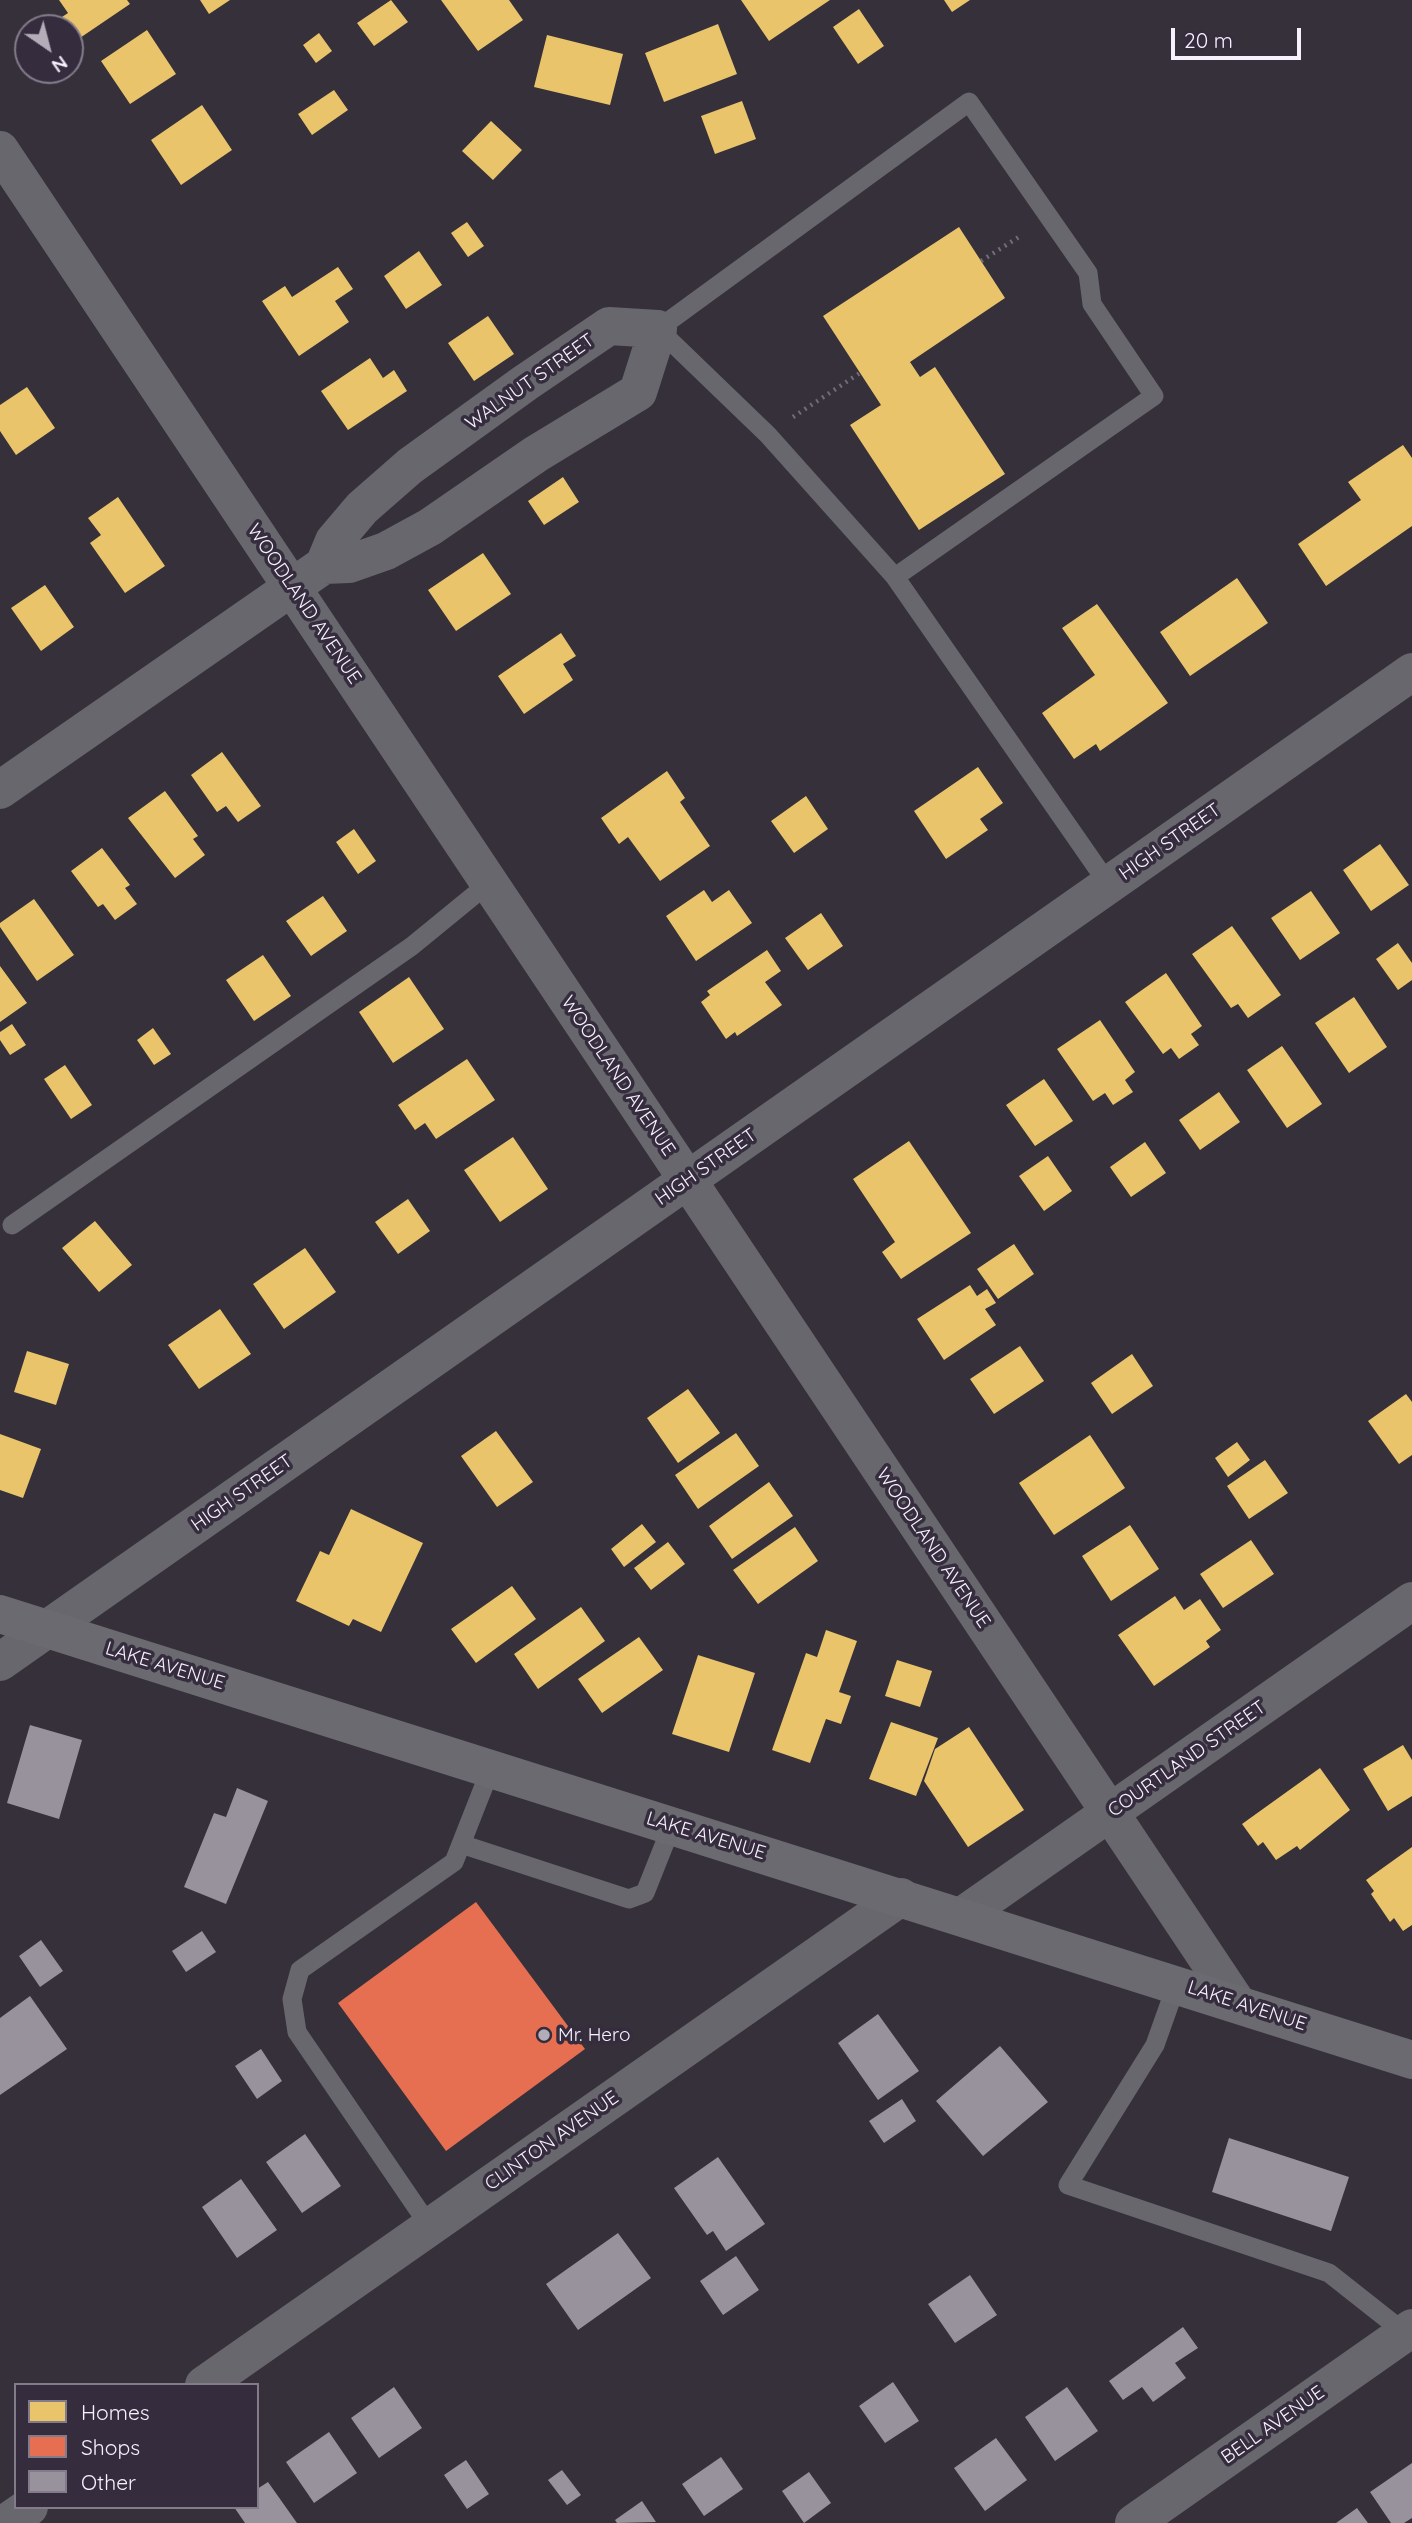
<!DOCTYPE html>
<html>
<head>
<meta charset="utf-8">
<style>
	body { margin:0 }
	#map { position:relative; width:1412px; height:2523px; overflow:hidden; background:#35303a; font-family:Quicksand,sans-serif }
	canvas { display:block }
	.legend { position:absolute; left:14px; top:2383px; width:245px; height:126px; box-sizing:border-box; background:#352c3e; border:2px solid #837b8a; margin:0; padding:9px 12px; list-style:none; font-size:21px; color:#f7f1fd }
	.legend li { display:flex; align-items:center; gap:14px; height:35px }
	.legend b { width:35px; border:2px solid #837b8a }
	.north { position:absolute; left:14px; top:14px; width:70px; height:70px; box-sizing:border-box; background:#352c3e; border:2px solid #837b8a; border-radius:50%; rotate:145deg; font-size:19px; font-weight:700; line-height:28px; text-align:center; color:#f7f1fd }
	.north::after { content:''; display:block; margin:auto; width:24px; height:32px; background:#b3adb9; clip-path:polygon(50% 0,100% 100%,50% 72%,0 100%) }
	.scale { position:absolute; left:1171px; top:28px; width:130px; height:32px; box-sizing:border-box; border:4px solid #f7f1fd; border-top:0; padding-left:9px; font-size:21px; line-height:24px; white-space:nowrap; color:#f7f1fd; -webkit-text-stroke:5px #352c3e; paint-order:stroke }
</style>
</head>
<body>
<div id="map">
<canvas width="1412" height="2523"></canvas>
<ul class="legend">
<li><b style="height:19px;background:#e9c46a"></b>Homes</li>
<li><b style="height:19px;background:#e76f51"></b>Shops</li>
<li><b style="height:19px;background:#97929c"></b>Other</li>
</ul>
<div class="north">N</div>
<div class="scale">20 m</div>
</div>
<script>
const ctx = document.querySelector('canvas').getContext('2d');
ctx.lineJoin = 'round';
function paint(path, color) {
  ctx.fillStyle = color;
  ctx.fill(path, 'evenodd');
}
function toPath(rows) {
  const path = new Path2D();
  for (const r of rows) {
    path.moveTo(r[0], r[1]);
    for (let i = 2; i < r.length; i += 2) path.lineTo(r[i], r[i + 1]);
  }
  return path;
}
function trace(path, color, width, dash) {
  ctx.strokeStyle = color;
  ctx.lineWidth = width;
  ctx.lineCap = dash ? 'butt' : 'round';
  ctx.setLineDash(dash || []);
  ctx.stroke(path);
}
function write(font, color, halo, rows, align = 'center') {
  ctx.font = font + ' Quicksand,sans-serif';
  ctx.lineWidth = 7;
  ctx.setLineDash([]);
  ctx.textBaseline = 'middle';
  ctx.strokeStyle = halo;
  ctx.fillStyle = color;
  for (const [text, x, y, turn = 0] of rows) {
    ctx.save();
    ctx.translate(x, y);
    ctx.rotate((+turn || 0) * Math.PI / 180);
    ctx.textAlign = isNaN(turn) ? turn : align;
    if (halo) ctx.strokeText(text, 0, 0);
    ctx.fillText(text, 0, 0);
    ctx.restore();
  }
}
paint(toPath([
	[59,0,127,0,130,4,74,42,70,28,65,28,59,19,68,13],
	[200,0,230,0,209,14],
	[391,0,408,22,374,46,357,23],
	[441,0,509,0,523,20,478,51],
	[741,0,830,0,769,41],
	[944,0,970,0,952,12],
	[859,9,884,46,858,64,833,27],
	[718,24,737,74,664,102,645,53],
	[147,30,176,74,130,104,101,61],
	[319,33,332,51,316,63,303,45],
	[547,35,623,54,610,105,534,87],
	[334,90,348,110,312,135,298,114],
	[742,101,756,139,715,154,701,116],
	[202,105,232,150,181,185,151,140],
	[491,121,522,150,493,180,462,151],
	[467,222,484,246,468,257,451,233],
	[959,227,1005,298,910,362,920,377,935,367,1005,474,919,530,850,425,881,405,823,316],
	[419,251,442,285,406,309,384,276],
	[338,267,353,289,335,301,349,322,299,356,262,301,285,286,292,297],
	[488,316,514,354,474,381,448,343],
	[370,358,383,378,394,370,407,391,348,430,321,391],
	[27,387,55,428,16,455,0,431,0,405],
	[1403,445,1412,458,1412,526,1326,586,1298,544,1361,500,1348,482],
	[563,477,579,502,544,525,528,501],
	[118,497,165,566,125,593,90,543,101,535,88,518],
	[483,553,511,594,456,631,428,590],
	[1237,578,1268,623,1190,676,1160,632],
	[45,585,74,627,41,651,11,608],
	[1097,604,1168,703,1100,751,1096,744,1074,759,1042,713,1095,675,1062,628],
	[561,633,576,656,563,664,573,680,524,714,498,676],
	[222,752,261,806,238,822,226,806,217,812,191,775],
	[978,767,1003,803,980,819,988,830,946,859,914,811],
	[667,771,685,798,680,802,710,846,660,881,628,837,619,844,601,818],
	[165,791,198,836,193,839,205,855,175,878,128,818],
	[806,796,828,829,794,853,771,821],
	[354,829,376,861,358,874,336,842],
	[1380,844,1409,885,1371,911,1343,870],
	[102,848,130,885,125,888,137,904,115,920,103,904,98,907,71,871],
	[704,890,712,902,729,890,752,923,696,961,666,916],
	[1311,891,1340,933,1300,960,1271,918],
	[323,896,347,931,311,956,286,921],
	[34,899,74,955,37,981,0,927,0,923],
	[821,913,843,946,808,970,785,938],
	[1232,926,1281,995,1248,1018,1238,1004,1231,1008,1192,954],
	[1398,943,1412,963,1412,980,1398,990,1376,959],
	[767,950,781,971,765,982,782,1005,737,1036,735,1032,726,1039,701,1002,710,995,707,991],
	[263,955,291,996,254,1021,226,980],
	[0,966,27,1003,0,1022],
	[1166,973,1202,1026,1191,1034,1199,1045,1179,1059,1171,1048,1163,1054,1125,1002],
	[409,977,444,1029,393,1063,359,1012],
	[1354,997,1387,1047,1349,1073,1315,1023],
	[1100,1020,1135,1072,1125,1080,1133,1092,1113,1105,1105,1093,1093,1101,1057,1049],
	[12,1024,26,1045,10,1055,0,1040,0,1032],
	[153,1028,171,1054,154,1065,137,1040],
	[1282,1046,1322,1104,1287,1128,1247,1070],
	[467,1059,495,1100,436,1139,425,1123,415,1130,398,1105],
	[65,1065,92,1105,71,1119,44,1079],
	[1044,1079,1073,1121,1035,1146,1006,1105],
	[1219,1092,1240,1122,1200,1150,1179,1120],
	[513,1137,548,1189,500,1222,464,1170],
	[909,1141,971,1233,901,1279,882,1252,895,1242,853,1179],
	[1145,1142,1166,1173,1131,1197,1110,1167],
	[1048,1156,1072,1191,1044,1211,1019,1176],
	[408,1199,430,1231,398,1254,375,1222],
	[95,1221,132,1265,99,1292,62,1248],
	[1014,1244,1034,1274,998,1299,977,1269],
	[305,1248,336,1292,284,1329,253,1284],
	[970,1285,977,1296,987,1289,996,1303,985,1309,996,1325,944,1360,917,1319],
	[220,1309,251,1354,199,1389,168,1345],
	[1020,1346,1044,1381,994,1414,970,1379],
	[27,1351,69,1364,56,1405,14,1392],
	[1132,1354,1153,1386,1112,1414,1091,1383],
	[688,1389,720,1433,678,1463,647,1418],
	[1406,1394,1412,1402,1412,1455,1399,1464,1368,1421],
	[496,1431,533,1482,497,1507,461,1456],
	[736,1433,759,1466,698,1509,675,1475],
	[0,1434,41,1449,23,1498,0,1490],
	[1090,1435,1125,1488,1054,1535,1019,1483],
	[1237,1442,1250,1460,1228,1477,1215,1458],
	[1265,1460,1288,1493,1249,1519,1227,1486],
	[769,1482,793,1516,732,1559,709,1526],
	[351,1509,423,1543,381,1632,353,1619,349,1626,296,1601,320,1551,329,1555],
	[642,1524,656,1542,624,1567,611,1549],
	[1130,1525,1159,1569,1111,1601,1082,1556],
	[795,1527,818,1561,758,1604,733,1570],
	[1251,1540,1274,1574,1223,1608,1200,1574],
	[668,1542,685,1564,651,1590,634,1568],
	[512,1586,536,1619,476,1663,451,1629],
	[1175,1596,1184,1610,1200,1599,1221,1630,1206,1641,1210,1647,1154,1686,1118,1635],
	[581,1607,605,1641,538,1689,514,1654],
	[826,1630,857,1641,839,1692,851,1696,841,1724,826,1719,810,1763,772,1750,806,1653,817,1657],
	[639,1637,663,1670,602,1713,578,1679],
	[698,1655,755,1673,729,1752,672,1734],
	[897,1660,932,1671,920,1707,885,1696],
	[891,1722,938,1738,916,1796,869,1779],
	[969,1727,1024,1810,968,1847,924,1781,935,1749],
	[1403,1745,1412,1760,1412,1796,1388,1811,1363,1769],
	[1320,1768,1350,1810,1300,1850,1297,1846,1276,1860,1263,1842,1258,1846,1242,1824],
	[1412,1847,1412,1925,1403,1931,1394,1918,1390,1922,1371,1894,1374,1891,1366,1880]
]), '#e9c46a');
paint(toPath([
	[476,1902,585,2049,446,2151,338,2003]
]), '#e76f51');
paint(toPath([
	[30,1725,82,1740,59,1819,7,1803],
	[237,1788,268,1801,226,1904,184,1887,214,1813,226,1817],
	[202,1931,216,1952,186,1972,172,1951],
	[41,1940,63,1971,40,1987,19,1956],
	[30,1996,67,2049,0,2095,0,2018],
	[878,2014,919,2071,878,2100,838,2043],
	[1000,2046,1048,2102,983,2156,936,2101],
	[261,2049,282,2081,257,2099,235,2066],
	[902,2099,916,2121,884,2143,869,2121],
	[305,2134,341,2186,302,2213,266,2162],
	[1229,2138,1349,2177,1331,2231,1212,2192],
	[718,2157,765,2224,726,2251,713,2231,707,2235,674,2188],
	[241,2179,277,2230,237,2258,202,2207],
	[618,2233,651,2278,578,2330,546,2284],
	[736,2256,759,2290,723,2315,700,2281],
	[970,2275,997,2315,955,2343,928,2304],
	[1183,2327,1198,2348,1175,2363,1186,2378,1153,2402,1142,2387,1123,2400,1109,2381],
	[893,2382,919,2421,885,2443,859,2406],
	[394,2387,422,2428,379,2458,351,2418],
	[1067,2387,1098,2431,1055,2461,1025,2417],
	[329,2432,357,2473,314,2503,286,2462],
	[996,2438,1027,2480,985,2511,954,2468],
	[721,2457,743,2489,704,2516,682,2484],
	[466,2460,489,2494,467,2509,444,2475],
	[1412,2463,1412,2518,1404,2523,1391,2523,1370,2492],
	[562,2470,581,2495,567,2505,548,2480],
	[809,2472,831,2503,804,2523,782,2491],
	[268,2482,297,2523,245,2523,234,2507,257,2507,257,2489],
	[642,2501,656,2522,617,2523,615,2520],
	[1357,2508,1368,2523,1336,2523]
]), '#97929c');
trace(toPath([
	[981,261,1022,235],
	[793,417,860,373]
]), '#6e6e73', 4.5, [2, 5]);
trace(toPath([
	[895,577,1154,396,1092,304,1088,273,969,102,658,329,768,435,895,577,1109,885],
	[12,1225,412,946,489,883],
	[461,1844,629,1899,645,1893,672,1825],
	[1177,1983,1155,2045,1068,2185,1329,2273,1405,2333],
	[430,2227,297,2032,292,1999,300,1970,454,1862,491,1768]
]), '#67676d', 19);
trace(toPath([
	[0,150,1237,2003],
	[0,790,324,565,349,564,386,551,430,527,536,454,638,392,658,329,609,326,525,383,410,466,362,508,334,541,324,565],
	[0,1662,1412,672],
	[962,1916,1412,1601],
	[204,2385,901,1897],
	[6,2523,29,2507],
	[1134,2523,1412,2328]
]), '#67676d', 38);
trace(toPath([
	[0,1614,1412,2060]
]), '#6a6a70', 38);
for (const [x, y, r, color] of [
	[544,2035,7,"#b3adb9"]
]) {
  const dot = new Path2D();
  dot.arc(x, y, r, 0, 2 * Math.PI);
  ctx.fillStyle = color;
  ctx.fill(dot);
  trace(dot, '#352c3e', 2.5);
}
write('19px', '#f7f1fd', '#352c3e', [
	["WALNUT STREET",530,382,-35],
	["WOODLAND AVENUE",304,604,56],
	["HIGH STREET",1170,842,-35],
	["WOODLAND AVENUE",618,1076,56],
	["HIGH STREET",706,1167,-35],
	["HIGH STREET",242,1493,-35],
	["WOODLAND AVENUE",933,1548,56],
	["LAKE AVENUE",165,1666,17],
	["COURTLAND STREET",1187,1759,-35],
	["LAKE AVENUE",706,1836,17],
	["LAKE AVENUE",1247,2006,18],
	["CLINTON AVENUE",552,2141,-35],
	["BELL AVENUE",1273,2425,-35]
]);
write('19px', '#f7f1fd', '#352c3e', [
	["Mr. Hero",558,2035]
], 'left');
</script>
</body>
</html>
